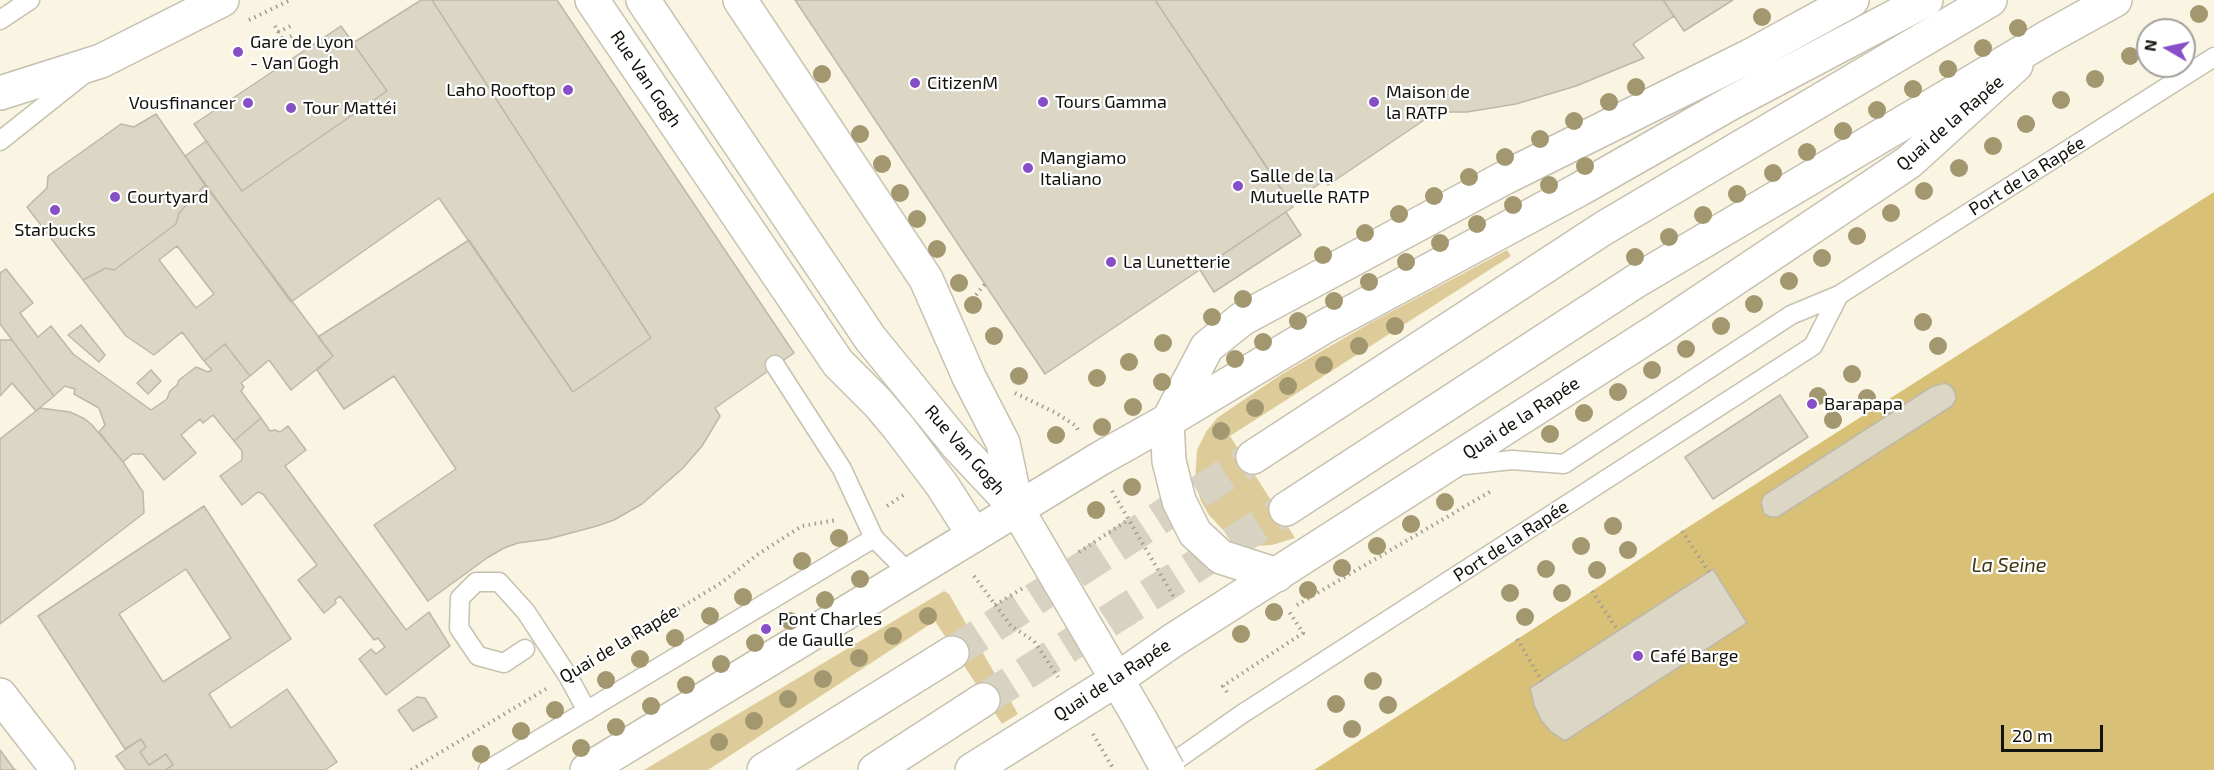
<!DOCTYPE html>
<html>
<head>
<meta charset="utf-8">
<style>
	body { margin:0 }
	#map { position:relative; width:2214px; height:770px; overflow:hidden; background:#faf4e2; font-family:"Exo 2",sans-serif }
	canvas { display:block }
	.north { position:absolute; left:2136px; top:18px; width:60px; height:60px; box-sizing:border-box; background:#fff; border:2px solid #a1a09d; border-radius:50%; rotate:279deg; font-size:16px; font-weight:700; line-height:24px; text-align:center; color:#13110b }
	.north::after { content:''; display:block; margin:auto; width:21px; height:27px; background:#864fc7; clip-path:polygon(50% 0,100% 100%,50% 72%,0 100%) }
	.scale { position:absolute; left:2001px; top:725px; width:102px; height:27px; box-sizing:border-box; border:3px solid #13110b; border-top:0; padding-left:8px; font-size:18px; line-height:21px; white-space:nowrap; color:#13110b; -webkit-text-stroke:4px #fff; paint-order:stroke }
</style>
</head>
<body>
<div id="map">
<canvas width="2214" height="770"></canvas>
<div class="north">N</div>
<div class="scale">20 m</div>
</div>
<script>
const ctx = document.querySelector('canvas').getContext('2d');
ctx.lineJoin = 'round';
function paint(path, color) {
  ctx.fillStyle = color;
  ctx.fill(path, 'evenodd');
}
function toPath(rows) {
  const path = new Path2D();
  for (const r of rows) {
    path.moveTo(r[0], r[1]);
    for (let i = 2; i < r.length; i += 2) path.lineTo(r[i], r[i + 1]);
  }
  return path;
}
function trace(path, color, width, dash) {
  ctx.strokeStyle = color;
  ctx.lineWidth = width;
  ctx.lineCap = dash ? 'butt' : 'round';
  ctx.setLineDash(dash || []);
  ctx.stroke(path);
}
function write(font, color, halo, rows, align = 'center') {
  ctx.font = font + ' "Exo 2",sans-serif';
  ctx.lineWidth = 4.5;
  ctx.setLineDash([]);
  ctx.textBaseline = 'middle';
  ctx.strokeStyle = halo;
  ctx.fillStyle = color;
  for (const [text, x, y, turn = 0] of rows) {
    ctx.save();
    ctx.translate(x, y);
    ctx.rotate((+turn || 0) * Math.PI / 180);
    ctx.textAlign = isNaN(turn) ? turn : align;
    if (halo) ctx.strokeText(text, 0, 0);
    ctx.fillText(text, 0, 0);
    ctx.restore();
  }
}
paint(toPath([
	[1507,250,1511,256,1230,436,1295,538,1272,545,1255,546,1228,535,1209,515,1201,501,1195,482,1197,450,1206,432,1217,418,1282,374,1372,322],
	[944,591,949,594,1018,714,1002,724,935,621,708,770,644,770]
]), '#ddcc9a');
paint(toPath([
	[2214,192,2214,770,1314,770,1592,591,1682,531]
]), '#d8c077');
const building = toPath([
	[421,0,432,0,651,338,573,392,439,198,291,302,185,156,206,141,242,191,387,91,353,43,421,0],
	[432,0,557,0,794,353,715,408,720,416,702,446,683,468,642,504,614,520,597,526,548,539,518,543,504,548,487,558,428,601,374,525,456,469,394,376,344,409,317,370,333,356,318,337,469,240,573,392,651,338,432,0],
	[795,0,1155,0,1293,207,1045,374,795,0],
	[1155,0,1663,0,1674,16,1633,44,1644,58,1576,86,1516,104,1467,112,1436,112,1328,185,1325,180,1291,203,1155,0],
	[1663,0,1733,0,1684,31,1663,0],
	[341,26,387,91,242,191,194,124,341,26],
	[156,114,205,185,179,213,176,224,114,270,106,268,83,280,27,207,47,188,48,176,121,124,134,127,156,114],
	[205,185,333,356,291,390,269,360,250,376,225,344,204,361,182,332,154,355,126,336,83,280,106,268,114,270,176,224,179,213,205,185],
	[177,246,214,294,196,308,159,260,177,246],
	[1286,212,1301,235,1214,292,1200,270,1286,212],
	[6,269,33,303,20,313,38,337,51,326,73,354,151,410,167,399,170,391,177,385,179,380,196,367,208,372,212,370,204,361,225,344,250,376,241,383,244,387,241,391,261,418,234,441,213,415,203,423,200,419,181,435,196,453,164,480,143,454,132,454,123,462,99,432,105,425,99,408,74,394,75,389,65,386,54,396,0,324,0,273,6,269],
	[81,325,105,355,99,362,68,335,81,325],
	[0,340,12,340,54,396,36,411,12,383,0,396,0,340],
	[151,370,161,381,148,394,137,383,151,370],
	[1945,383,1951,386,1955,392,1956,399,1952,406,1778,517,1770,517,1764,514,1761,502,1764,495,1931,387,1945,383],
	[1780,395,1808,437,1713,499,1685,457,1780,395],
	[40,408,70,412,85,419,92,425,123,462,143,492,144,513,0,624,0,439,40,408],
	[261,418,270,431,275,430,280,432,288,426,306,450,285,466,406,630,429,612,450,646,386,695,359,659,371,649,376,654,385,647,378,638,374,640,340,596,335,600,336,603,324,613,298,580,317,565,263,494,258,492,242,505,220,476,242,460,242,451,234,441,261,418],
	[204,506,291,639,209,694,231,728,287,689,337,762,325,770,165,770,173,765,166,754,149,765,140,752,146,747,141,739,125,749,38,616,204,506],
	[186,569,231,638,163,682,119,614,186,569],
	[1713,569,1747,623,1565,741,1551,732,1541,720,1534,705,1530,688,1713,569],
	[417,697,425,698,437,717,413,731,398,710,417,697],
	[141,739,146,747,140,752,149,765,166,754,173,765,165,770,126,770,116,756,141,739],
	[0,750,14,769,16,770,0,770,0,750]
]);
paint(building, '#dcd6c5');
trace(building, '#bdb8a7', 1.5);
trace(toPath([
	[952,653,1253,457],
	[983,700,1286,509]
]), '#d7d2c2', 33, [33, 16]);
const lane = toPath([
	[0,20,30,0],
	[0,141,83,75],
	[775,365,842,469,874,538,910,574],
	[1456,466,1512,460,1564,464,1791,315,1839,295,2214,57],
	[525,649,504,663,478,656,459,628,460,598,476,582,499,582,526,612,568,676,587,711],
	[488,770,874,538],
	[1162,770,1242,714,1813,346,1839,295]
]);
const street = toPath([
	[592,0,838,363,878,403,899,428,942,485,974,535],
	[740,0,926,279,969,377,1003,443,1017,509],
	[0,93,101,61,222,0]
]);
const secondary = toPath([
	[643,0,870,338,958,446,1017,509],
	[1167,421,1169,461,1179,501,1195,533,1221,557,1277,575],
	[1168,421,1207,347,1242,319,1506,177,1750,56,1852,0],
	[0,695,58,770],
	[587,770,1101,458,1167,421,1322,328,1580,189,1731,103,1926,0],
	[972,770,1116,680,1172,641,1661,328,1909,162,2016,65]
]);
const primary = toPath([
	[1253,457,1604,228,1990,0],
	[1017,509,1140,719],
	[1286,509,1636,281,2048,37,2115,0],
	[764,770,952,653],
	[875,770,983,700]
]);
trace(lane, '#c6c1b0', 21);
trace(street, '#c6c1b0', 36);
trace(secondary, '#c6c1b0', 36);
trace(primary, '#c6c1b0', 36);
trace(toPath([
	[249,20,290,0],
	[275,26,283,40,294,35],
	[278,32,293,25],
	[976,295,985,284],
	[1015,393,1056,413,1076,426,1079,432],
	[1112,491,1175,599],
	[887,506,905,494],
	[1682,531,1709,572],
	[1079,552,1128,520],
	[974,576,1011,626,1034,641,1058,677],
	[1592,591,1618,631],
	[995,605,1025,587],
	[1297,605,1493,490],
	[1517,639,1542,681],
	[591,662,721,583,757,555,802,526,837,520],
	[1227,692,1223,686,1303,633,1288,610],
	[1093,734,1114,770],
	[411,770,546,689]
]), '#a29d90', 4, [1.5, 4.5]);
trace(lane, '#fff', 18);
trace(street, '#fff', 33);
trace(secondary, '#fff', 33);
trace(primary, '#fff', 33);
const primaryBridge = toPath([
	[1140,719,1168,770]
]);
trace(primaryBridge, '#c6c1b0', 36, []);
trace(primaryBridge, '#fff', 33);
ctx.fillStyle = '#a39770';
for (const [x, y] of [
	[2199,14],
	[1762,17],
	[2018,28],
	[1983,48],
	[2130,56],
	[1948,69],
	[822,74],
	[2095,79],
	[1636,87],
	[1913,89],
	[2061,100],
	[1609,102],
	[1877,110],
	[1574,121],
	[2026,124],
	[1843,131],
	[860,134],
	[1540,139],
	[1993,146],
	[1807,152],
	[1505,157],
	[882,164],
	[1585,166],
	[1959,168],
	[1773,173],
	[1469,177],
	[1549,185],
	[1924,191],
	[900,193],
	[1737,194],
	[1434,196],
	[1513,205],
	[1891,213],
	[1399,214],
	[1703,215],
	[917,219],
	[1477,224],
	[1365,233],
	[1857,236],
	[1669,237],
	[1440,243],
	[937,249],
	[1323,255],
	[1635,257],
	[1822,258],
	[1406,262],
	[1789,281],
	[1369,282],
	[959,283],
	[1243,299],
	[1334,301],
	[1754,304],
	[973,305],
	[1212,317],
	[1298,321],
	[1923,322],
	[1395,326],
	[1721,326],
	[994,336],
	[1263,342],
	[1163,343],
	[1359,346],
	[1938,346],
	[1686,349],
	[1235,359],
	[1129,362],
	[1324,365],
	[1652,370],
	[1852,374],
	[1019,376],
	[1097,378],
	[1162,382],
	[1288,386],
	[1618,392],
	[1818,396],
	[1867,398],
	[1133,407],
	[1255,408],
	[1584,413],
	[1833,420],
	[1102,427],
	[1221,431],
	[1550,434],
	[1056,435],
	[1132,487],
	[1445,502],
	[1096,510],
	[1411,524],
	[1613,526],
	[839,538],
	[1377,546],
	[1581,546],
	[1628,550],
	[802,561],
	[1342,568],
	[1546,569],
	[1597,570],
	[860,579],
	[1308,590],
	[1510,593],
	[1562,593],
	[743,597],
	[825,600],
	[1274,612],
	[710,616],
	[928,616],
	[1525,617],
	[790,621],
	[1241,634],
	[893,636],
	[675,638],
	[755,643],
	[859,658],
	[640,659],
	[721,664],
	[823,679],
	[606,680],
	[1373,681],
	[686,685],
	[788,699],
	[1336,704],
	[1388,705],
	[651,706],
	[555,710],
	[754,721],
	[616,727],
	[1352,729],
	[521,731],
	[719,742],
	[581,748],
	[481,754]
]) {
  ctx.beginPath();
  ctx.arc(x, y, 9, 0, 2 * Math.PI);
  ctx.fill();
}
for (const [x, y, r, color] of [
	[238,52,6,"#864fc7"],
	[915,83,6,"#864fc7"],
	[568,90,6,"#864fc7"],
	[1043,102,6,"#864fc7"],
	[1374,102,6,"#864fc7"],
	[248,103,6,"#864fc7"],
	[291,108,6,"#864fc7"],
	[1028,168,6,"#864fc7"],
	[1238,186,6,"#864fc7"],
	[115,197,6,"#864fc7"],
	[55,210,6,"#864fc7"],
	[1111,262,6,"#864fc7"],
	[1812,404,6,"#864fc7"],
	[766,629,6,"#864fc7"],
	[1638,656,6,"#864fc7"]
]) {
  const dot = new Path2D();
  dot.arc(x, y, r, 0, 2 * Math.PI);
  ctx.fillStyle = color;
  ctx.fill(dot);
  trace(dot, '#fff', 2);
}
write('18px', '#13110b', '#fff', [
	["Gare de Lyon",250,42],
	["- Van Gogh",250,63],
	["CitizenM",927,83],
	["Laho Rooftop",556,90,"right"],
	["Maison de",1386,92],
	["la RATP",1386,113],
	["Tours Gamma",1055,102],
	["Vousfinancer",236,103,"right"],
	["Tour Mattéi",303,108],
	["Mangiamo",1040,158],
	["Italiano",1040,179],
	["Salle de la",1250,176],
	["Mutuelle RATP",1250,197],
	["Courtyard",127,197],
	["Starbucks",55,230,"center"],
	["La Lunetterie",1123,262],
	["Barapapa",1824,404],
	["Pont Charles",778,619],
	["de Gaulle",778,640],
	["Café Barge",1650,656]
], 'left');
write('18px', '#13110b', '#fff', [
	["Rue Van Gogh",646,79,56],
	["Quai de la Rapée",1950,123,-41],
	["Port de la Rapée",2027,176,-32],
	["Quai de la Rapée",1521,418,-33],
	["Rue Van Gogh",965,450,49],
	["Port de la Rapée",1511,541,-33],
	["Quai de la Rapée",619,644,-31],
	["Quai de la Rapée",1112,680,-33]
]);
write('italic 20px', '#403515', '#fff', [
	["La Seine",2009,565]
]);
</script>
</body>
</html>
